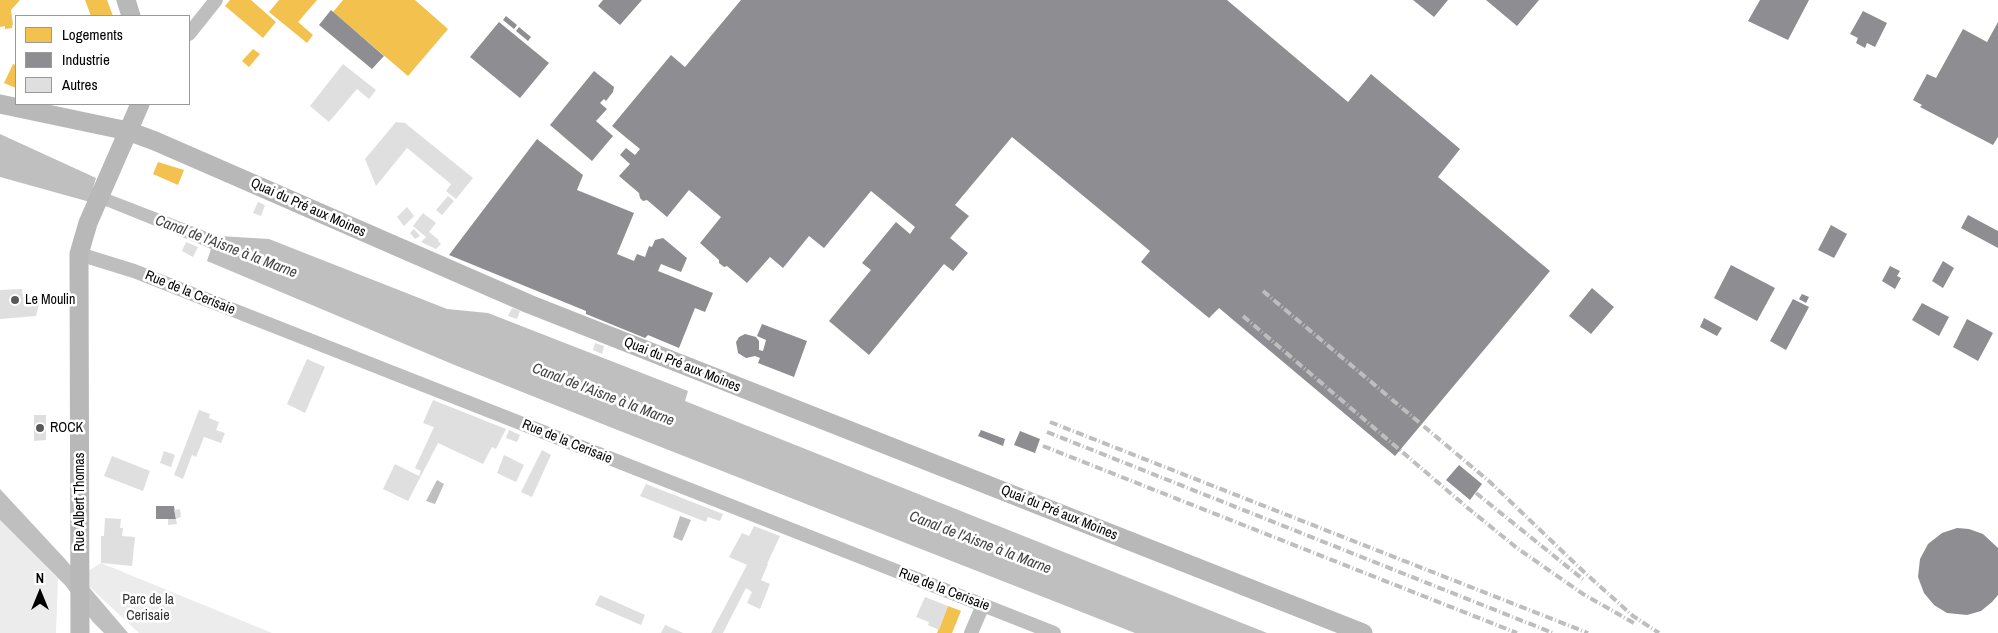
<!DOCTYPE html>
<html>
<head>
<meta charset="utf-8">
<style>
	body { margin:0 }
	#map { position:relative; width:1998px; height:633px; overflow:hidden; background:#fff; font-family:"Archivo Narrow",sans-serif }
	canvas { display:block }
	.legend { position:absolute; left:15px; top:15px; width:175px; height:90px; box-sizing:border-box; background:#fff; border:1px solid #999; margin:0; padding:6px 9px; list-style:none; font-size:15px; color:#000 }
	.legend li { display:flex; align-items:center; gap:10px; height:25px }
	.legend b { width:25px; border:1px solid #999 }
	.north { position:absolute; left:15px; top:568px; width:50px; height:50px; -webkit-text-stroke:4px #fff; paint-order:stroke; rotate:0deg; font-size:14px; font-weight:700; line-height:20px; text-align:center; color:#000 }
	.north::after { content:''; display:block; margin:auto; width:18px; height:22px; background:#000; clip-path:polygon(50% 0,100% 100%,50% 72%,0 100%) }
</style>
</head>
<body>
<div id="map">
<canvas width="1998" height="633"></canvas>
<ul class="legend">
<li><b style="height:14px;background:#f2c14e"></b>Logements</li>
<li><b style="height:14px;background:#8d8d92"></b>Industrie</li>
<li><b style="height:14px;background:#dfdfdf"></b>Autres</li>
</ul>
<div class="north">N</div>
</div>
<script>
const ctx = document.querySelector('canvas').getContext('2d');
ctx.lineJoin = 'round';
function paint(path, color) {
  ctx.fillStyle = color;
  ctx.fill(path, 'evenodd');
}
function toPath(rows) {
  const path = new Path2D();
  for (const r of rows) {
    path.moveTo(r[0], r[1]);
    for (let i = 2; i < r.length; i += 2) path.lineTo(r[i], r[i + 1]);
  }
  return path;
}
function trace(path, color, width, dash) {
  ctx.strokeStyle = color;
  ctx.lineWidth = width;
  ctx.lineCap = dash ? 'butt' : 'round';
  ctx.setLineDash(dash || []);
  ctx.stroke(path);
}
function write(font, color, halo, rows, align = 'center') {
  ctx.font = font + ' "Archivo Narrow",sans-serif';
  ctx.lineWidth = 5;
  ctx.setLineDash([]);
  ctx.textBaseline = 'middle';
  ctx.strokeStyle = halo;
  ctx.fillStyle = color;
  for (const [text, x, y, turn = 0] of rows) {
    ctx.save();
    ctx.translate(x, y);
    ctx.rotate((+turn || 0) * Math.PI / 180);
    ctx.textAlign = isNaN(turn) ? turn : align;
    if (halo) ctx.strokeText(text, 0, 0);
    ctx.fillText(text, 0, 0);
    ctx.restore();
  }
}
paint(toPath([
	[0,520,58,579,56,633,0,633],
	[101,563,272,633,139,633,79,577]
]), '#ececec');
paint(toPath([
	[0,134,96,178,93,188,207,232,219,236,269,239,447,309,488,313,688,391,685,401,1267,633,1135,633,615,429,457,366,207,261,211,249,202,245,108,207,0,177],
	[437,480,444,484,435,504,426,501],
	[0,489,65,559,128,633,104,633,93,622,65,585,0,520],
	[680,516,691,520,682,541,673,537]
]), '#bfbfbf');
paint(toPath([
	[0,0,20,0,11,10,13,25,12,25,12,28,5,29,5,26,0,27],
	[85,0,107,0,113,16,91,16],
	[230,0,251,0,276,22,263,38,225,6],
	[279,0,317,0,298,22,313,35,307,43,269,12],
	[343,0,415,0,448,29,408,76,333,12],
	[253,49,260,54,249,67,242,61],
	[13,64,16,65,16,88,4,83],
	[158,162,184,170,178,185,153,174],
	[948,606,961,611,952,633,937,633]
]), '#f2c14e');
paint(toPath([
	[603,0,642,0,620,25,598,6],
	[741,0,1227,0,1348,102,1371,74,1460,149,1438,177,1550,271,1395,456,1219,308,1209,318,1141,262,1150,251,1012,137,955,205,969,216,950,238,968,253,953,271,944,264,869,355,829,321,871,270,862,263,896,222,910,234,915,227,871,191,824,248,809,236,783,268,770,257,747,283,727,266,724,267,719,263,719,260,700,243,721,217,689,190,667,217,647,200,643,201,640,198,639,193,619,176,630,164,620,155,626,148,635,155,640,149,612,126,671,55,685,67],
	[1413,0,1448,0,1434,17],
	[1486,0,1539,0,1517,26],
	[1760,0,1809,0,1788,40,1748,21],
	[331,10,384,56,372,69,319,25],
	[1863,11,1887,23,1875,47,1867,43,1865,48,1856,43,1858,38,1850,34],
	[506,16,517,25,514,29,503,20],
	[499,22,549,63,520,98,470,57],
	[1998,22,1998,137,1993,145,1920,107,1922,105,1913,100,1927,74,1936,78,1963,29,1987,42],
	[519,27,531,37,528,41,516,31],
	[594,71,614,87,613,92,606,101,604,99,600,103,607,109,596,121,613,136,592,161,550,125],
	[537,139,583,175,577,190,634,213,617,254,634,261,637,254,645,257,649,246,652,247,655,240,663,238,687,258,681,272,661,264,658,271,713,293,705,312,695,308,679,348,648,335,645,338,586,314,586,311,449,255],
	[1968,215,1998,231,1998,248,1961,228],
	[1831,225,1847,234,1834,258,1818,250],
	[1943,261,1954,268,1943,288,1932,281],
	[1731,265,1775,288,1757,321,1714,298],
	[1890,266,1900,271,1897,276,1901,278,1895,289,1882,281],
	[1592,288,1614,307,1591,334,1569,316],
	[1802,294,1809,297,1806,303,1799,299],
	[1793,299,1809,307,1786,350,1770,341],
	[1922,303,1949,317,1939,336,1912,320],
	[1704,318,1722,328,1717,336,1700,327],
	[1967,319,1993,333,1978,361,1953,347],
	[762,324,807,341,794,377,758,363,760,358,755,356,746,358,738,353,736,342,739,337,745,334,756,337,759,341,759,350,763,351,766,340,757,336],
	[981,430,1005,439,1003,446,978,436],
	[1020,431,1040,439,1035,453,1014,445],
	[1459,465,1482,484,1470,500,1446,480],
	[156,506,174,506,176,519,156,519],
	[1957,528,1969,529,1983,534,1998,548,1998,595,1992,602,1981,611,1967,615,1947,613,1934,605,1924,593,1918,577,1920,559,1928,544,1942,533]
]), '#8d8d92');
paint(toPath([
	[343,64,376,90,369,99,357,89,329,122,310,106],
	[396,122,405,123,473,178,456,199,446,191,451,184,407,148,376,186,365,159],
	[448,196,454,201,442,215,436,210],
	[258,202,265,205,261,216,253,213],
	[407,207,414,216,404,226,397,217],
	[423,213,436,223,429,232,439,240,438,241,441,244,436,249,421,242,426,237,413,226],
	[414,229,420,236,415,239,410,233],
	[186,242,198,247,193,257,182,251],
	[22,289,23,297,30,296,31,305,39,304,36,316,0,319,0,290],
	[512,308,520,311,517,319,508,316],
	[595,343,604,346,602,354,593,350],
	[307,359,325,367,305,413,287,404],
	[433,400,506,429,496,449,492,447,483,464,438,443,408,501,383,489,395,464,419,476,421,471,415,468,434,427,423,423],
	[199,410,210,414,209,418,219,422,216,430,225,433,221,443,204,437,196,457,192,455,183,479,174,475],
	[34,415,46,415,46,440,34,441],
	[509,430,520,435,517,442,506,438],
	[542,450,551,455,532,497,521,492],
	[164,451,175,455,171,467,160,463],
	[504,455,524,465,516,482,497,473],
	[112,456,150,471,143,491,104,476],
	[646,484,723,514,720,521,708,517,706,522,640,496],
	[180,509,181,517,176,519,174,510],
	[105,518,121,519,120,528,123,528,122,536,135,537,132,566,101,563,101,536,104,536],
	[168,519,176,519,177,524,168,525],
	[754,526,780,536,767,564,768,564,761,580,770,584,760,609,747,603,752,592,746,588,723,633,711,633,747,565,729,557,742,533,749,536],
	[600,595,645,615,641,625,595,605],
	[925,597,948,606,939,630,928,625,929,622,916,617],
	[665,625,683,633,661,633]
]), '#dfdfdf');
trace(toPath([
	[189,34,216,0],
	[79,254,134,271,1054,633],
	[971,633,983,605]
]), '#bebebe', 14);
trace(toPath([
	[126,0,131,16],
	[0,104,128,131,155,141,529,304,1363,633],
	[80,633,79,254,88,223,140,104]
]), '#b8b8b8', 19);
trace(toPath([
	[1263,291,1490,482,1584,572,1633,616,1659,633],
	[1243,316,1469,509,1517,548,1583,594,1634,623],
	[1050,422,1588,633],
	[1047,432,1553,633],
	[1043,446,1517,633],
	[1476,493,1585,581]
]), '#bebebe', 4, [8, 2.5, 1, 2.5]);
for (const [x, y, r, color] of [
	[15,300,5,"#595959"],
	[40,428,5,"#595959"]
]) {
  const dot = new Path2D();
  dot.arc(x, y, r, 0, 2 * Math.PI);
  ctx.fillStyle = color;
  ctx.fill(dot);
  trace(dot, '#fff', 2);
}
write('14px', '#000', '#fff', [
	["Quai du Pré aux Moines",308,208,24],
	["Rue de la Cerisaie",190,293,22],
	["Quai du Pré aux Moines",682,365,22],
	["Rue de la Cerisaie",567,442,22],
	["Rue Albert Thomas",80,502,-90],
	["Quai du Pré aux Moines",1059,513,22],
	["Rue de la Cerisaie",944,590,21]
]);
write('14px', '#000', '#fff', [
	["Le Moulin",25,300],
	["ROCK",50,428]
], 'left');
write('14px', '#333', '#fff', [
	["Parc de la",148,600],
	["Cerisaie",148,616]
]);
write('italic 15px', '#444', '#fff', [
	["Canal de l'Aisne à la Marne",226,247,21],
	["Canal de l'Aisne à la Marne",603,395,21],
	["Canal de l'Aisne à la Marne",980,543,21]
]);
</script>
</body>
</html>
